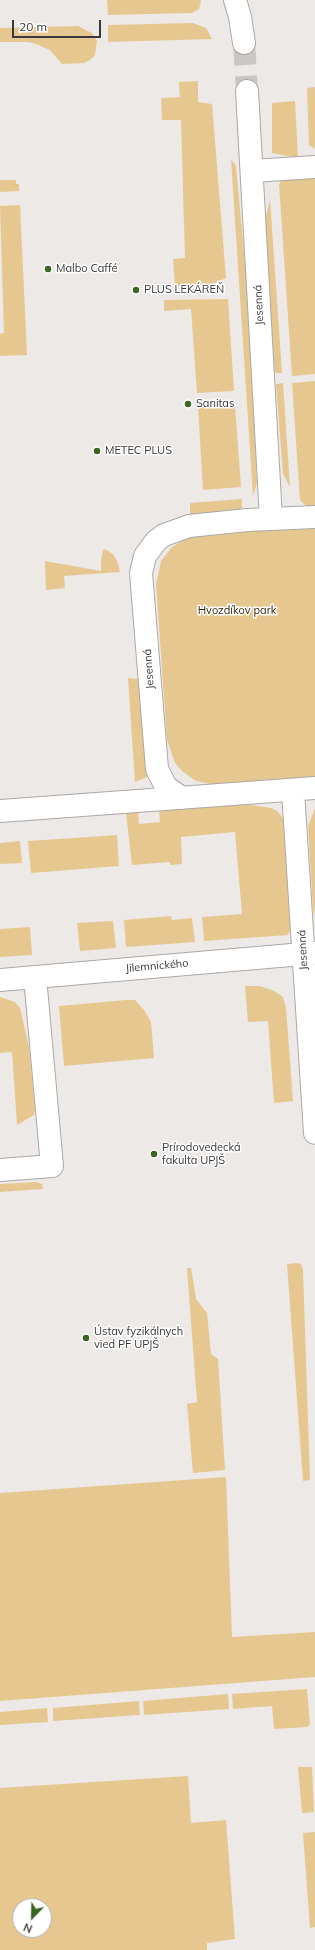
<!DOCTYPE html>
<html>
<head>
<meta charset="utf-8">
<style>
	body { margin:0 }
	#map { position:relative; width:315px; height:1950px; overflow:hidden; background:#ede9e7; font-family:Mulish,sans-serif }
	canvas { display:block }
	.north { position:absolute; left:12px; top:1898px; width:40px; height:40px; box-sizing:border-box; background:#fff; border:1px solid #b0afaf; border-radius:50%; rotate:203deg; font-size:11px; font-weight:700; line-height:16px; text-align:center; color:#3a3838 }
	.north::after { content:''; display:block; margin:auto; width:14px; height:18px; background:#3c6521; clip-path:polygon(50% 0,100% 100%,50% 72%,0 100%) }
	.scale { position:absolute; left:12px; top:20px; width:89px; height:18px; box-sizing:border-box; border:2px solid #3a3838; border-top:0; padding-left:5px; font-size:12px; line-height:14px; white-space:nowrap; color:#3a3838; -webkit-text-stroke:3px #fff; paint-order:stroke }
</style>
</head>
<body>
<div id="map">
<canvas width="315" height="1950"></canvas>
<div class="north">N</div>
<div class="scale">20 m</div>
</div>
<script>
const ctx = document.querySelector('canvas').getContext('2d');
ctx.lineJoin = 'round';
function paint(path, color) {
  ctx.fillStyle = color;
  ctx.fill(path, 'evenodd');
}
function toPath(rows) {
  const path = new Path2D();
  for (const r of rows) {
    path.moveTo(r[0], r[1]);
    for (let i = 2; i < r.length; i += 2) path.lineTo(r[i], r[i + 1]);
  }
  return path;
}
function trace(path, color, width, dash) {
  ctx.strokeStyle = color;
  ctx.lineWidth = width;
  ctx.lineCap = dash ? 'butt' : 'round';
  ctx.setLineDash(dash || []);
  ctx.stroke(path);
}
function write(font, color, halo, rows, align = 'center') {
  ctx.font = font + ' Mulish,sans-serif';
  ctx.lineWidth = 3;
  ctx.setLineDash([]);
  ctx.textBaseline = 'middle';
  ctx.strokeStyle = halo;
  ctx.fillStyle = color;
  for (const [text, x, y, turn = 0] of rows) {
    ctx.save();
    ctx.translate(x, y);
    ctx.rotate((+turn || 0) * Math.PI / 180);
    ctx.textAlign = isNaN(turn) ? turn : align;
    if (halo) ctx.strokeText(text, 0, 0);
    ctx.fillText(text, 0, 0);
    ctx.restore();
  }
}
paint(toPath([
	[107,0,200,0,201,2,199,9,192,13,108,15],
	[193,23,206,28,212,39,108,42,108,25],
	[78,26,92,33,97,41,95,55,90,60,84,63,62,64,50,50,36,44,28,42,0,42,0,28],
	[198,81,198,102,212,104,226,278,213,284,175,286,173,259,185,258,181,120,162,120,161,98,180,97,179,82],
	[315,87,315,149,309,145,307,88],
	[295,101,298,158,272,153,272,103],
	[231,159,236,166,247,285,257,483,253,496],
	[315,175,315,374,292,376,279,184,282,180,291,177],
	[0,180,16,180,16,184,19,184,19,191,0,192],
	[270,199,282,373,275,373,264,225],
	[20,205,27,355,0,356,0,334,4,333,0,206],
	[228,299,234,391,197,393,191,309,164,311,164,300],
	[315,381,315,509,305,505,300,500,292,383],
	[283,383,290,487,283,474,276,384],
	[235,405,241,487,203,490,198,407],
	[242,499,242,508,234,511,190,519,190,503],
	[315,527,315,779,216,785,196,781,182,771,175,763,167,740,156,584,161,561,172,547,190,537,202,534],
	[105,549,113,554,117,561,120,572,64,576,65,588,46,590,45,561,101,571,101,560,103,550],
	[128,678,139,679,148,771,147,777,135,782],
	[244,804,271,808,277,811,288,824,294,920,288,935,204,941,202,917,242,914,235,832,181,837,182,864,170,865,170,862,132,865,126,813,138,812,139,824,160,822,159,811],
	[315,808,315,916,313,908,308,826],
	[117,835,119,866,31,873,28,841],
	[20,841,22,863,0,864,0,843],
	[171,916,172,920,192,918,195,942,126,947,124,920],
	[113,921,116,948,80,951,77,923],
	[30,927,32,955,0,957,0,929],
	[245,986,260,986,274,991,283,997,286,1008,293,1101,274,1103,268,1021,248,1022],
	[0,997,15,1002,20,1008,29,1047,35,1108,34,1115,17,1125,12,1052,0,1053],
	[126,1000,135,1000,144,1010,151,1022,154,1058,64,1066,59,1006],
	[37,1182,42,1184,43,1189,0,1192,0,1184],
	[298,1263,302,1265,303,1271,310,1480,303,1481,287,1264],
	[187,1268,191,1268,196,1299,207,1313,211,1354,218,1359,225,1470,193,1473,187,1404,197,1402],
	[226,1477,232,1637,315,1632,315,1677,0,1701,0,1493],
	[307,1689,310,1724,307,1727,274,1729,272,1706,233,1709,232,1694],
	[228,1694,229,1709,144,1715,143,1701],
	[139,1701,140,1715,53,1721,53,1708],
	[47,1708,48,1722,0,1725,0,1712],
	[298,1767,312,1767,314,1812,302,1813],
	[188,1776,191,1823,226,1820,235,1939,207,1943,207,1950,0,1950,0,1788],
	[20,1906,44,1906,44,1930,20,1930],
	[315,1832,315,1927,310,1928,303,1833]
]), '#e7c790');
trace(toPath([
	[244,43,247,91]
]), '#c9c6c4', 22, [22, 11]);
const minor = toPath([
	[235,0,240,17,244,43],
	[247,91,271,519],
	[252,171,315,167],
	[293,791,315,1133],
	[182,798,166,787,157,769,141,573,145,556,156,541,164,535,189,526,248,520,315,517],
	[0,811,315,788],
	[0,980,315,953],
	[0,1170,52,1166,35,977]
]);
trace(minor, '#aba8a6', 24);
trace(minor, '#fff', 22);
for (const [x, y, r, color] of [
	[48,269,4,"#3c6521"],
	[136,290,4,"#3c6521"],
	[188,404,4,"#3c6521"],
	[97,451,4,"#3c6521"],
	[154,1154,4,"#3c6521"],
	[86,1338,4,"#3c6521"]
]) {
  const dot = new Path2D();
  dot.arc(x, y, r, 0, 2 * Math.PI);
  ctx.fillStyle = color;
  ctx.fill(dot);
  trace(dot, '#fff', 1.5);
}
write('11px', '#3a3838', '#fff', [
	["Malbo Caffé",56,269],
	["PLUS LEKÁREŇ",144,290],
	["Sanitas",196,404],
	["METEC PLUS",105,451],
	["Prírodovedecká",162,1148],
	["fakulta UPJŠ",162,1161],
	["Ústav fyzikálnych",94,1332],
	["vied PF UPJŠ",94,1345]
], 'left');
write('11px', '#3a3838', '#fff', [
	["Jesenná",259,305,-93],
	["Jesenná",149,669,-94],
	["Jesenná",303,950,-93],
	["Jilemnického",157,966,-5]
]);
write('11px', '#36280d', '#fff', [
	["Hvozdíkov park",237,611]
]);
</script>
</body>
</html>
